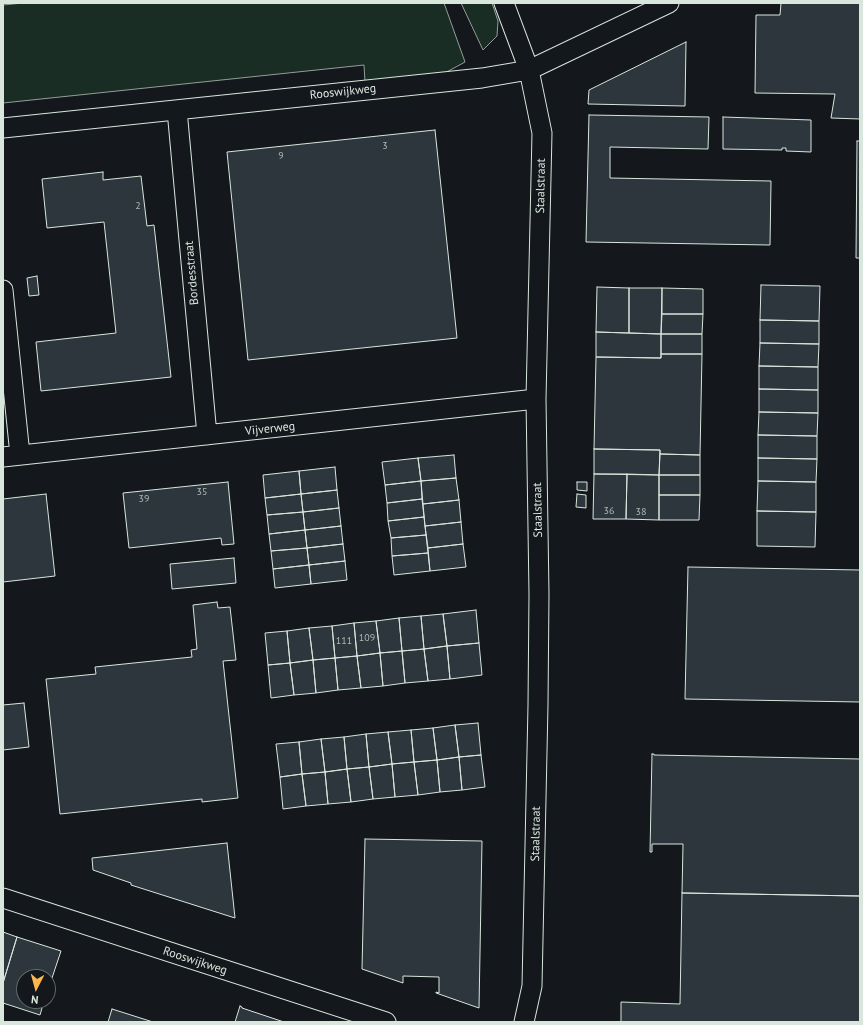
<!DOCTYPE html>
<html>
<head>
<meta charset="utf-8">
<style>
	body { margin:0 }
	#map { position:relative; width:863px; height:1025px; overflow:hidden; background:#14181c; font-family:"PT Sans",sans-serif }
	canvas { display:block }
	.frame { position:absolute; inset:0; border:4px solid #d8e6dc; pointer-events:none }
	.north { position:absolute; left:16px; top:969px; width:40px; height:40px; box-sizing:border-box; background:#14181c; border:1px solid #626a69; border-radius:50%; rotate:186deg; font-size:11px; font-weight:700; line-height:16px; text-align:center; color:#d8e6dc }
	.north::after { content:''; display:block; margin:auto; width:14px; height:18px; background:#ffb74d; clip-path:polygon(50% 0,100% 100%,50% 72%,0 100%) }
</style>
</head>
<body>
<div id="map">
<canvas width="863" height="1025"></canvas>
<div class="frame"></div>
<div class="north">N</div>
</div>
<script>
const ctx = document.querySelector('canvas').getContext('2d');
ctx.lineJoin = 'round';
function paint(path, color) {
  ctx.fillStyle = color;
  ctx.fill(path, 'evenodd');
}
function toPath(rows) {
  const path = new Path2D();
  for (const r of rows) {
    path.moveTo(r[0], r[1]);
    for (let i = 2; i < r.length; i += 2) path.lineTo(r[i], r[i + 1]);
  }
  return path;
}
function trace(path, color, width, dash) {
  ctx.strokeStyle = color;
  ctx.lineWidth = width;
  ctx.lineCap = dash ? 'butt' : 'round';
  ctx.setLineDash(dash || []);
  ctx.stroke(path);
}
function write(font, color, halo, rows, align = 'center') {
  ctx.font = font + ' "PT Sans",sans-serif';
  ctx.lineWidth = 3;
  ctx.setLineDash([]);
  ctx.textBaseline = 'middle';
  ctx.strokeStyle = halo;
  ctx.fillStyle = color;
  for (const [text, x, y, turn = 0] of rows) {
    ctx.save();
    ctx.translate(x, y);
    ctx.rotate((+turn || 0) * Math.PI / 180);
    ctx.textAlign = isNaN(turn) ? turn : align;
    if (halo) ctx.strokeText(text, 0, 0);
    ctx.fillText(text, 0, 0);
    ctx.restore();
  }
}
const green = toPath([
	[23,3,444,3,465,62,443,74,365,82,364,65,3,103,3,5,23,3],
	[461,3,492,3,498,21,497,36,483,50,461,3]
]);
paint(green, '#1a2d24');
trace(green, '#939e99', 1);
const building = toPath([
	[781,3,860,3,860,119,831,118,835,94,755,93,756,15,780,15,781,3],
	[686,42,685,106,588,104,589,90,686,42],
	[589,115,709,117,708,149,610,147,610,178,771,181,770,245,586,242,589,115],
	[723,117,811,120,811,152,786,151,786,148,782,148,782,150,723,149,723,117],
	[435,130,457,338,248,360,227,152,435,130],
	[857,141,860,141,860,258,856,258,857,141],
	[103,172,103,180,141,176,147,226,154,225,171,377,41,391,36,342,116,333,104,222,47,228,42,179,103,172],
	[37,276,39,295,29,296,27,278,37,276],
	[761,285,820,286,819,321,760,320,761,285],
	[597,287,629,288,629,333,596,332,597,287],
	[629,288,662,288,661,334,629,333,629,288],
	[662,288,703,289,703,314,662,314,662,288],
	[662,314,703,314,702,334,661,334,662,314],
	[760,320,819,321,819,344,760,343,760,320],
	[596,332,661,334,661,358,596,357,596,332],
	[661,334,702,334,702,354,661,354,661,334],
	[760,343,819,344,818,367,759,366,760,343],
	[661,354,702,354,700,455,660,454,660,450,594,449,596,357,661,358,661,354],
	[759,366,818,367,818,390,759,389,759,366],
	[759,389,818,390,818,413,759,412,759,389],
	[759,412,818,413,817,436,758,435,759,412],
	[758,435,817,436,817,459,758,458,758,435],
	[594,449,660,450,659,475,594,474,594,449],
	[660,454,700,455,700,475,659,475,660,454],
	[454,455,456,478,421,481,418,458,454,455],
	[418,458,421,481,385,485,382,462,418,458],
	[758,458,817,459,816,482,758,481,758,458],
	[335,467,337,490,301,494,299,471,335,467],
	[299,471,301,494,265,498,263,475,299,471],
	[594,474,627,474,626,519,593,519,594,474],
	[627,474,659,475,659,520,626,519,627,474],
	[659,475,700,475,700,495,659,495,659,475],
	[456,478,459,500,423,504,421,481,456,478],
	[421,481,422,499,387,503,385,485,421,481],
	[758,481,816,482,816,512,757,511,758,481],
	[228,482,234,544,222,545,221,538,129,548,123,493,228,482],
	[577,482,587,482,587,491,577,490,577,482],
	[337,490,339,508,303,512,301,494,337,490],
	[46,494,55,576,3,582,3,499,46,494],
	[301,494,303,512,267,515,265,498,301,494],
	[577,494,586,495,586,508,576,507,577,494],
	[659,495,700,495,699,520,659,520,659,495],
	[422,499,424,517,388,521,387,503,422,499],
	[459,500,461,522,425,526,423,504,459,500],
	[339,508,341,526,305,530,303,512,339,508],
	[757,511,816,512,815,547,757,546,757,511],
	[303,512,305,530,269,534,267,515,303,512],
	[424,517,426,535,391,538,388,521,424,517],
	[461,522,463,544,428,548,425,526,461,522],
	[341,526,343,544,307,548,305,530,341,526],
	[305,530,307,548,271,551,269,534,305,530],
	[426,535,428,553,392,556,391,538,426,535],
	[343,544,345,561,309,565,307,548,343,544],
	[463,544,466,567,430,571,428,548,463,544],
	[307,548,309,565,273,569,271,551,307,548],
	[428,553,430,571,394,575,392,556,428,553],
	[234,558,236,583,172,589,170,564,234,558],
	[345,561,347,580,311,584,309,565,345,561],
	[309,565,311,584,275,588,273,569,309,565],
	[688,567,860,570,860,702,685,699,688,567],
	[217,602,218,608,230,607,236,660,223,661,238,798,202,802,202,799,60,814,46,679,96,674,95,667,192,657,191,650,197,649,193,605,217,602],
	[476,610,479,643,447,646,443,614,476,610],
	[443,614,447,646,424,649,421,616,443,614],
	[421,616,424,649,402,651,399,618,421,616],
	[399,618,402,651,380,653,376,621,399,618],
	[376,621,380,653,357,656,354,623,376,621],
	[354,623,357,656,335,658,332,626,354,623],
	[332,626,335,658,313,660,309,628,332,626],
	[309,628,313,660,290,663,287,631,309,628],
	[287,631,290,663,268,665,265,633,287,631],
	[479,643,482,675,450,679,447,646,479,643],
	[447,646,450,679,428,681,424,649,447,646],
	[424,649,428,681,405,683,402,651,424,649],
	[402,651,405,683,383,686,380,653,402,651],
	[380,653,383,686,361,688,357,656,380,653],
	[357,656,361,688,338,690,335,658,357,656],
	[335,658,338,690,316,693,313,660,335,658],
	[313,660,316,693,294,695,290,663,313,660],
	[290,663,294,695,271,698,268,665,290,663],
	[24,703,29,747,3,750,3,705,24,703],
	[478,723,481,755,459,757,455,725,478,723],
	[455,725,459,757,437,760,433,728,455,725],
	[433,728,437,760,414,762,411,730,433,728],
	[411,730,414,762,392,764,388,732,411,730],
	[388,732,392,764,369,767,366,734,388,732],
	[366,734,369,767,347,769,344,737,366,734],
	[344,737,347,769,325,772,321,739,344,737],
	[321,739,325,772,302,774,299,742,321,739],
	[299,742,302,774,280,777,276,744,299,742],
	[652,754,654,754,654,755,860,759,860,896,682,893,683,844,652,844,652,852,650,852,652,754],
	[481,755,485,787,462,790,459,757,481,755],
	[459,757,462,790,440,792,437,760,459,757],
	[437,760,440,792,418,795,414,762,437,760],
	[414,762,418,795,395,797,392,764,414,762],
	[392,764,395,797,373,799,369,767,392,764],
	[369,767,373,799,351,802,347,769,369,767],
	[347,769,351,802,328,804,325,772,347,769],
	[325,772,328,804,306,806,302,774,325,772],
	[302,774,306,806,283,809,280,777,302,774],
	[365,839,482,841,479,1008,436,993,436,992,439,993,439,977,403,976,403,983,362,969,365,839],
	[227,843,235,918,131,885,131,883,93,870,92,858,227,843],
	[682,893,860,896,860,1022,621,1022,621,1002,680,1004,682,893],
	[3,932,17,937,3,983,3,932],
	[17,937,61,951,48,990,48,977,24,977,24,1001,44,1001,40,1015,3,1003,3,983,17,937],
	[240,1006,242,1007,242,1008,284,1022,235,1022,240,1006],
	[112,1009,153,1022,108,1022,112,1009]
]);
paint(building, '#2c363c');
trace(building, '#d8e6dc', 1);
const minor = toPath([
	[504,3,529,70,542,133,536,399,539,594,538,705,532,986,524,1022],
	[177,110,207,435],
	[3,128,482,78,529,70,669,3],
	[3,290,20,455],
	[3,457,536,399],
	[3,898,386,1022]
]);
trace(minor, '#d8e6dc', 21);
trace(minor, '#14181c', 19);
write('10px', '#adbab4', null, [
	["3",385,146],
	["9",281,156],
	["2",138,206],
	["35",202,492],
	["39",144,499],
	["36",609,511],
	["38",641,512],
	["109",367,638],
	["111",344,641]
]);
write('12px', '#d8e6dc', '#14181c', [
	["Rooswijkweg",343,92,-6],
	["Staalstraat",541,186,-89],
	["Bordesstraat",192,273,-95],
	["Vijverweg",270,429,-6],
	["Staalstraat",538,510,-91],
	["Staalstraat",536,834,-89],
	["Rooswijkweg",195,961,18]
]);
</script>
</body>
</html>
